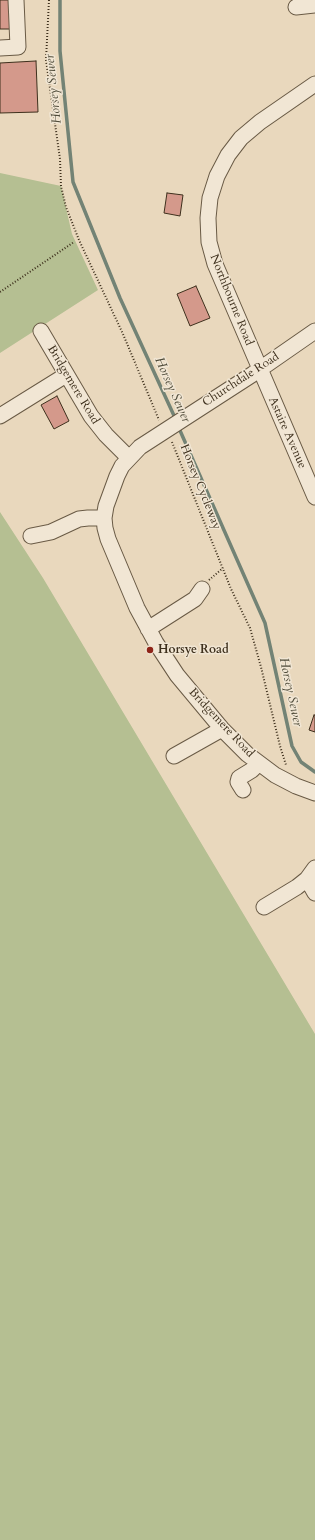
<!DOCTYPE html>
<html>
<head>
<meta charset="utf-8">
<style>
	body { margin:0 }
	canvas { display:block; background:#e9d8bd }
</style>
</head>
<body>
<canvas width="315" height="1540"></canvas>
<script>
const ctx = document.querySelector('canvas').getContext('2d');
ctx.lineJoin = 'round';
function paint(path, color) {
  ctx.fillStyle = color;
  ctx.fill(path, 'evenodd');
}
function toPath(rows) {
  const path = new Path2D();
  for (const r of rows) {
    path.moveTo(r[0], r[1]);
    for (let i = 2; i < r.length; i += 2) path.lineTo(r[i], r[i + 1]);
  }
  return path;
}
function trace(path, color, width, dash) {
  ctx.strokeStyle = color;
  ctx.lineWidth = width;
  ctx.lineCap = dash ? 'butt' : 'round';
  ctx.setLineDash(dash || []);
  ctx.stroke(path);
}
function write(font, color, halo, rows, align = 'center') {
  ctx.font = font + ' Cardo,serif';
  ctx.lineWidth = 3;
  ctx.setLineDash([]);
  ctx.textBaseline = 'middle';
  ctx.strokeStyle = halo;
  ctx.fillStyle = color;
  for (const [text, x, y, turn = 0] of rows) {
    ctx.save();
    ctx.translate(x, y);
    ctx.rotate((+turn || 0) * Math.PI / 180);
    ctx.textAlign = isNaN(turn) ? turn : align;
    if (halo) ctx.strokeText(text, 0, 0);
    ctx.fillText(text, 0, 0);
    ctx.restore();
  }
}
paint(toPath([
	[0,173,61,186,72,234,98,290,0,353],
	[0,512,43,578,315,1034,315,1540,0,1540]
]), '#b5bf92');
trace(toPath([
	[60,0,60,51,73,182,120,298,176,420],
	[178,426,265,623,292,746,301,762,315,772]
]), '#738375', 3.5);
const building = toPath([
	[0,0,13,0,14,29,0,29,0,0],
	[36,61,38,112,0,113,0,63,36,61],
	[167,193,183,195,180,216,164,213,167,193],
	[196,286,210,318,190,326,177,294,196,286],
	[57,396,69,421,54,429,41,405,57,396],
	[314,715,315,715,315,732,309,730,314,715]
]);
paint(building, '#d4998b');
trace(building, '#3e301d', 1);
const minor = toPath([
	[296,7,315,5],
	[0,48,18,47,16,0],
	[315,84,260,122,241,138,228,155,217,176,210,198,208,218,209,242,215,264,315,497],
	[41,331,91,416,106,435,129,458],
	[315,331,253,374,140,447,122,466,117,476,106,506,104,518,105,528,108,539,137,608,156,643,177,675,222,729,247,754,275,775,296,786,315,793],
	[0,416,66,375],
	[31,536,51,532,79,519,88,518,104,518],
	[148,629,195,599,202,589],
	[174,756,222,729],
	[243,790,238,782,239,778,252,770,259,763],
	[307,879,315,893],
	[264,907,297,887,307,879,315,868]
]);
trace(minor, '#695a45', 17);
trace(toPath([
	[49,0,46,60,60,159,61,186,66,207,79,240,123,334,159,420],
	[0,292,74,242],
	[172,442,231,589,250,628,261,667,280,746,286,765],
	[209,580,223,568]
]), '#3e301d', 2, [1, 2]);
trace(minor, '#f1e6d4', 15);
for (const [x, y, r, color] of [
	[150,650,4,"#8f2418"]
]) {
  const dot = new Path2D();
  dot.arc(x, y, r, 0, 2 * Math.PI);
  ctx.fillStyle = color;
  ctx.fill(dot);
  trace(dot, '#f1e6d4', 1.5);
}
write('12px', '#3e301d', '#f1e6d4', [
	["Northbourne Road",231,300,68],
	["Churchdale Road",241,380,-33],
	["Bridgemere Road",73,385,59],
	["Astaire Avenue",287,433,66],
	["Horsey Cycleway",200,487,68],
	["Bridgemere Road",221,723,47]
]);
write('bold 12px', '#3e301d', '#f1e6d4', [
	["Horsye Road",158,650]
], 'left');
write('italic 13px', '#504c3a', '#f1e6d4', [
	["Horsey Sewer",54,89,-96],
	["Horsey Sewer",172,390,66],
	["Horsey Sewer",290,692,78]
]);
</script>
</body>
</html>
